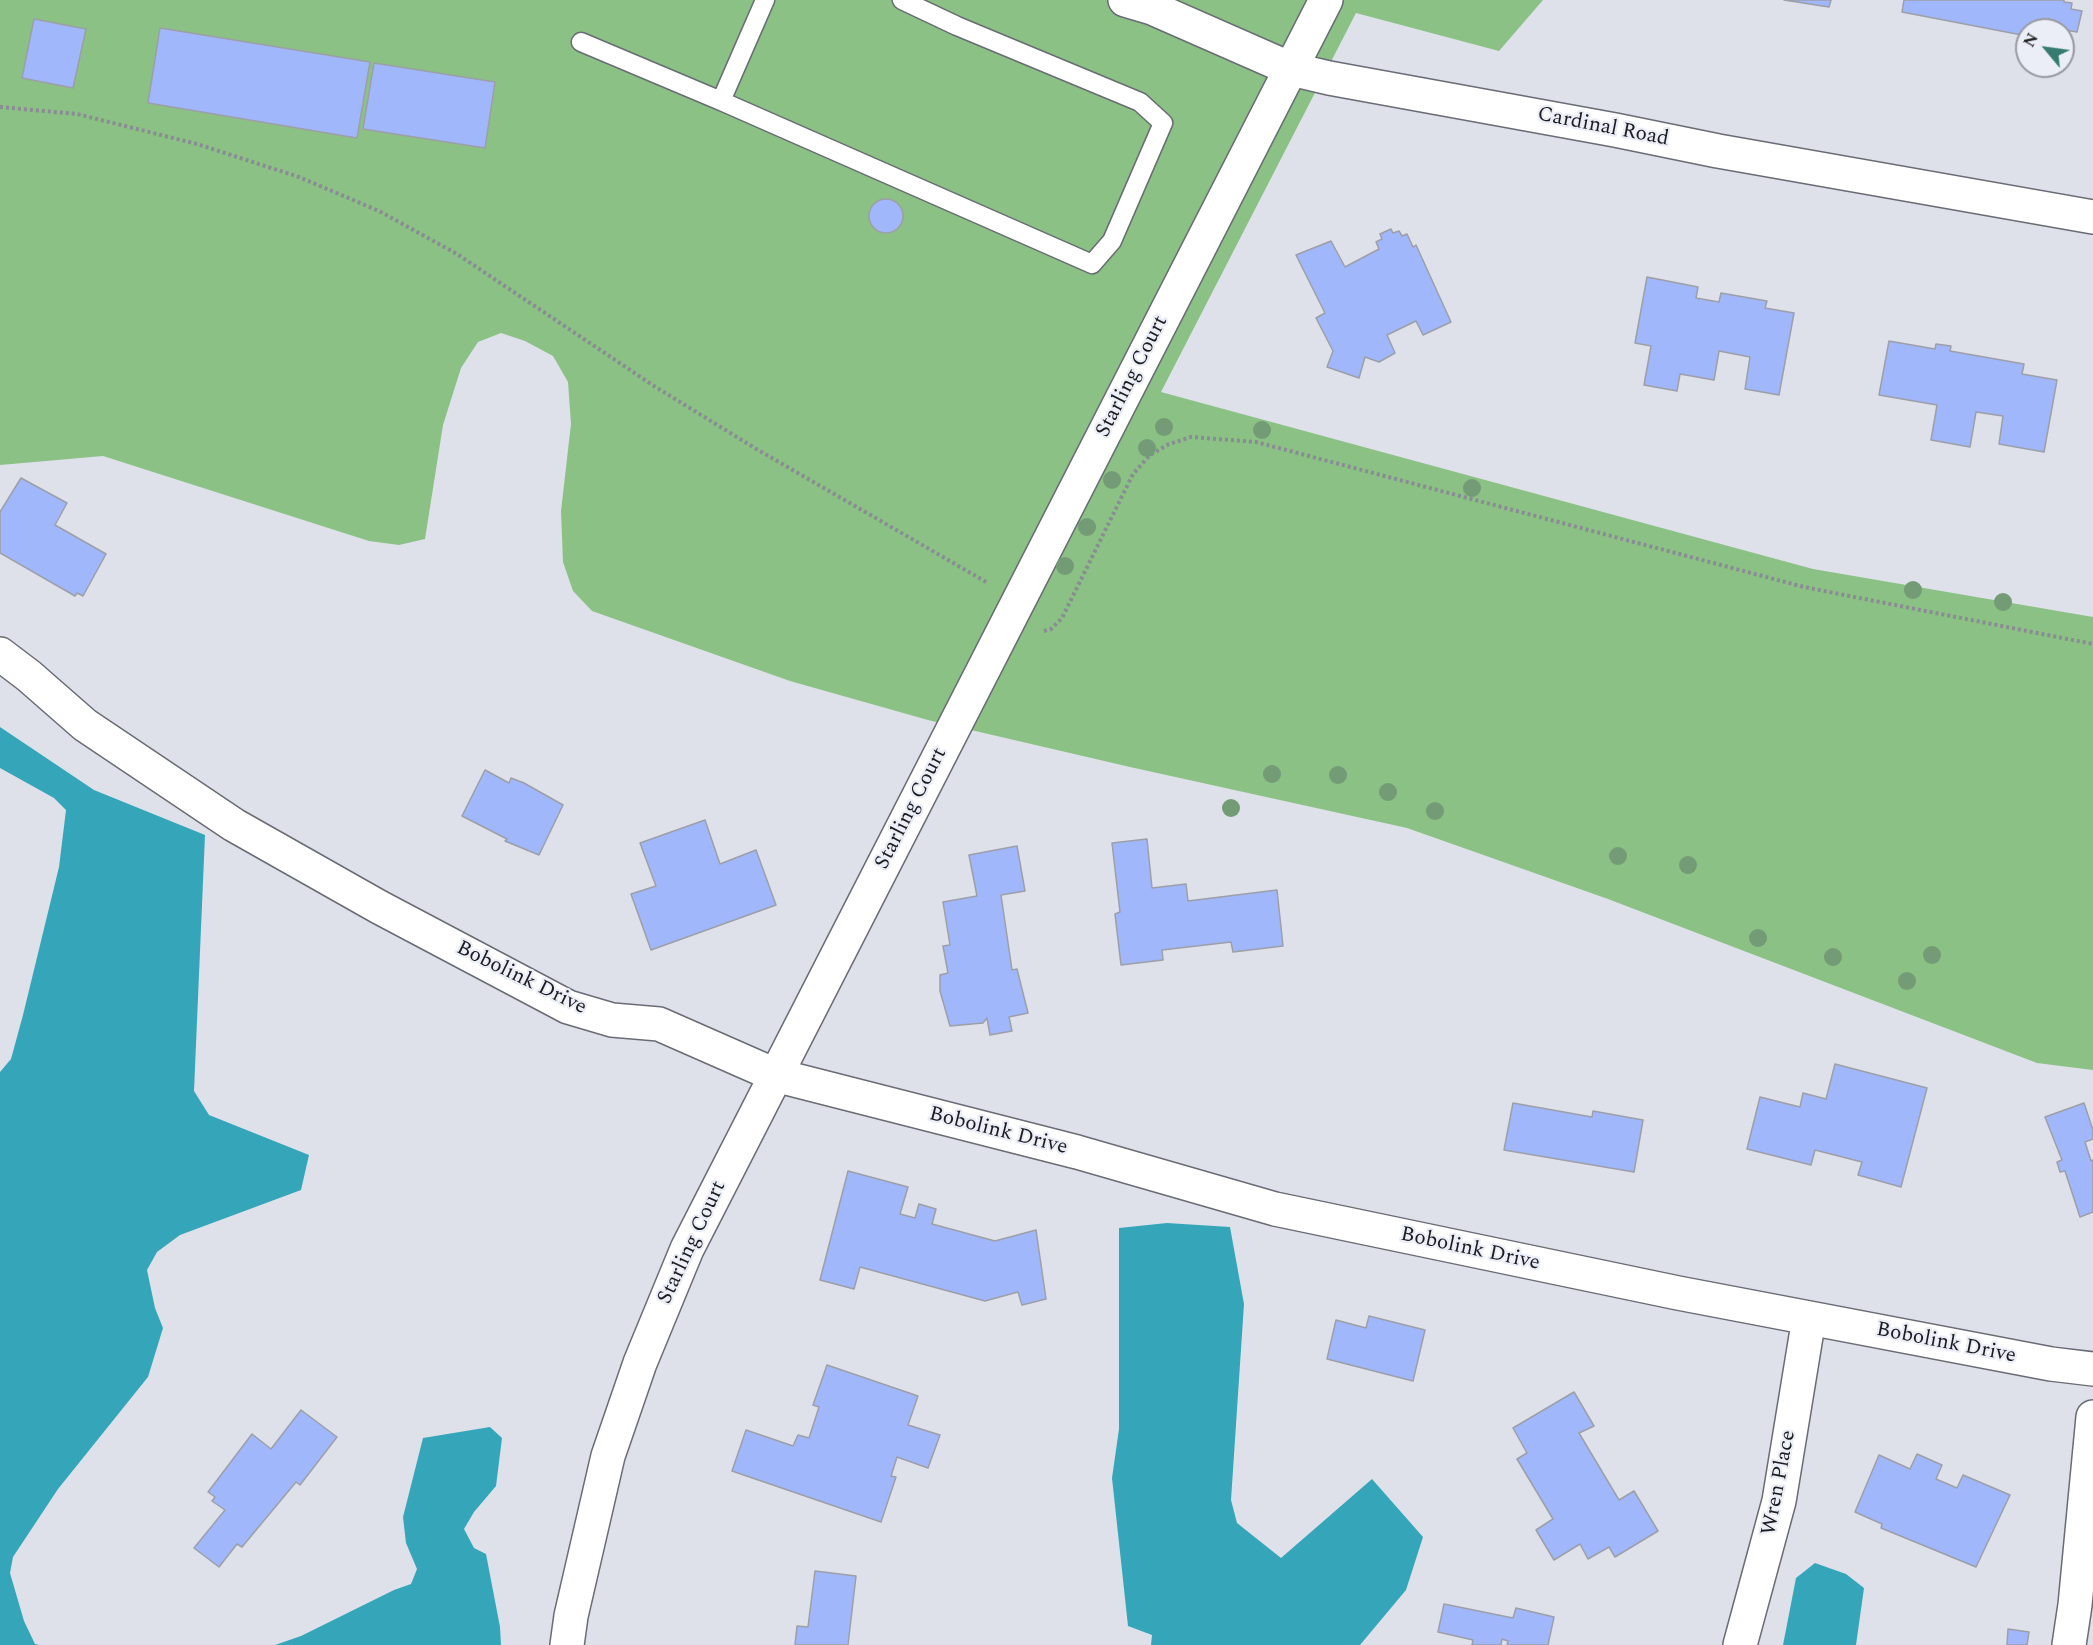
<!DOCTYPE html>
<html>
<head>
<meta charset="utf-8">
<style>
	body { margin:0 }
	#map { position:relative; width:2093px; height:1645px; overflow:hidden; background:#dee1ea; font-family:Spectral,serif }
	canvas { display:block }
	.north { position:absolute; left:2015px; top:18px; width:60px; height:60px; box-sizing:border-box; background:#ebeef7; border:2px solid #989aa1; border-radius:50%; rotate:299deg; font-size:16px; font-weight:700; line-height:24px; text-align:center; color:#1b1c20 }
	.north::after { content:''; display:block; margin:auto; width:21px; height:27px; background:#367b6f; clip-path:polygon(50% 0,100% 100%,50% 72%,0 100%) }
</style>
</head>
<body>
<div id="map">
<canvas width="2093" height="1645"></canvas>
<div class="north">N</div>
</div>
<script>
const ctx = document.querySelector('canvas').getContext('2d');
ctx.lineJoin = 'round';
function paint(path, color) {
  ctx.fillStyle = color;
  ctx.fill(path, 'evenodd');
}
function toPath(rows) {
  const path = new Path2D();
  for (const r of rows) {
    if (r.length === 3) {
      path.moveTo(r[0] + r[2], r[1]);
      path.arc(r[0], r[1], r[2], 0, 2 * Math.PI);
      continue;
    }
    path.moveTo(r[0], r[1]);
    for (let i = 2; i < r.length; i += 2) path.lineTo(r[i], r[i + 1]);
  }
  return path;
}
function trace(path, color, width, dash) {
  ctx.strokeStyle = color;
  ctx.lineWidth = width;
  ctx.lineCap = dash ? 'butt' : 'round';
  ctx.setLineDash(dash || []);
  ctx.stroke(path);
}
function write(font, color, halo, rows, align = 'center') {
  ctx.font = font + ' Spectral,serif';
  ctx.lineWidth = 4.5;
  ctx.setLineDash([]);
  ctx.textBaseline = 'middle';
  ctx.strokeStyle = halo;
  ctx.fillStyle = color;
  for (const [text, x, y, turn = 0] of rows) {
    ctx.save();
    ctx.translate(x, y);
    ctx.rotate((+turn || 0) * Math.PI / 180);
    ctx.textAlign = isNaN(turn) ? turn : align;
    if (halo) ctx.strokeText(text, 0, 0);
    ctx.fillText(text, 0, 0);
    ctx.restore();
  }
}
paint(toPath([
	[0,0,1543,0,1499,51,1356,13,1161,392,1813,569,2093,617,2093,1070,2037,1063,1608,899,1407,828,1130,767,928,720,790,681,592,611,573,591,563,562,561,511,571,424,568,382,553,356,525,341,501,333,478,342,461,368,443,425,425,539,399,545,369,541,103,456,0,465]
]), '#8bc185');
paint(toPath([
	[0,727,94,790,205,835,194,1091,209,1115,309,1155,301,1190,180,1235,157,1252,147,1270,155,1308,163,1328,148,1377,58,1489,13,1557,10,1573,24,1621,35,1644,39,1645,0,1645,0,1072,11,1059,23,1015,59,867,66,810,54,798,0,768],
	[1167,1223,1230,1227,1244,1304,1231,1500,1237,1523,1281,1558,1372,1479,1423,1537,1406,1590,1360,1645,1151,1645,1152,1635,1128,1626,1112,1478,1119,1429,1119,1228],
	[490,1427,502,1438,496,1486,474,1512,464,1529,474,1548,486,1554,500,1627,501,1645,275,1645,301,1636,394,1590,411,1584,417,1569,406,1543,403,1517,423,1438],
	[1815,1563,1846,1574,1864,1588,1856,1645,1783,1645,1796,1578]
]), '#35a6b9');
const building = toPath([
	[1784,0,1831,0,1829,7,1784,0],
	[1904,0,2064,0,2064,2,2072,3,2071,9,2082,11,2077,32,2059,29,2059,30,2027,30,2027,36,1902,12,1904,0],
	[34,19,86,29,73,88,22,78,34,19],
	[160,28,370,62,357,138,148,103,160,28],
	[374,63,495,82,485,148,363,129,374,63],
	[886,216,17],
	[1391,229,1393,233,1399,231,1402,236,1407,234,1413,247,1416,245,1451,322,1423,335,1416,321,1387,335,1395,353,1379,362,1365,357,1359,378,1327,367,1333,351,1316,318,1325,313,1296,255,1331,241,1345,267,1379,249,1376,242,1382,239,1380,234,1391,229],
	[1647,277,1698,287,1696,298,1719,302,1721,293,1767,301,1765,308,1794,313,1779,395,1745,389,1750,357,1719,351,1714,380,1680,374,1677,391,1644,385,1651,346,1635,343,1647,277],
	[1889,341,1935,349,1936,344,1951,346,1950,351,2024,364,2022,374,2057,380,2044,452,1999,444,2003,416,1976,412,1970,447,1931,440,1937,405,1879,395,1889,341],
	[21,478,67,503,55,525,106,554,83,596,77,593,75,596,0,553,0,512,21,478],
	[485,770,509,783,511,778,524,783,563,805,539,855,505,841,507,839,462,816,485,770],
	[705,820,720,864,756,850,776,905,651,950,631,894,656,886,640,843,705,820],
	[1147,839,1152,888,1186,884,1188,901,1277,890,1283,946,1233,952,1231,942,1162,950,1163,960,1121,965,1115,914,1120,912,1112,843,1147,839],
	[1017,846,1025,891,1001,895,1012,970,1017,969,1028,1013,1009,1017,1012,1031,990,1035,987,1018,983,1023,950,1026,940,991,940,975,948,973,943,946,950,945,943,902,977,896,969,855,1017,846],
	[1835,1064,1927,1088,1901,1187,1858,1175,1862,1162,1815,1150,1811,1165,1747,1149,1760,1097,1800,1107,1803,1093,1826,1099,1835,1064],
	[1513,1103,1592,1117,1593,1111,1643,1120,1634,1172,1504,1150,1513,1103],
	[2084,1103,2093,1130,2093,1139,2085,1142,2091,1161,2093,1160,2093,1212,2080,1217,2065,1171,2060,1172,2057,1162,2062,1160,2045,1117,2084,1103],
	[848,1171,908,1187,900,1214,915,1218,919,1204,936,1209,932,1224,995,1241,1036,1230,1046,1299,1022,1305,1018,1292,985,1301,860,1267,854,1289,820,1280,848,1171],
	[1369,1316,1425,1330,1413,1381,1327,1359,1336,1320,1366,1328,1369,1316],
	[827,1365,918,1396,908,1425,940,1435,928,1468,897,1457,891,1476,896,1477,881,1522,732,1471,746,1430,793,1446,798,1435,809,1438,819,1407,813,1405,827,1365],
	[1574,1392,1594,1426,1579,1433,1619,1500,1634,1491,1658,1531,1615,1557,1609,1547,1588,1559,1580,1544,1554,1560,1536,1530,1553,1519,1517,1459,1527,1453,1513,1428,1574,1392],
	[301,1410,337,1437,300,1485,296,1482,242,1547,237,1544,219,1567,194,1548,225,1510,212,1501,215,1497,208,1492,252,1434,271,1449,301,1410],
	[1917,1454,1942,1465,1936,1479,1957,1488,1963,1475,2010,1495,1976,1567,1881,1528,1882,1524,1855,1512,1879,1455,1910,1469,1917,1454],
	[815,1571,856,1576,848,1645,795,1645,797,1626,808,1627,815,1571],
	[1444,1604,1513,1618,1516,1608,1554,1617,1548,1645,1507,1645,1508,1641,1502,1639,1501,1645,1472,1645,1473,1640,1438,1632,1444,1604],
	[2008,1629,2029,1632,2027,1645,2007,1645,2008,1629]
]);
paint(building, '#a1b7fc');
trace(building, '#9c9fa7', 1.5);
const lane = toPath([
	[765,0,721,101,1092,264,1112,241,1163,123,1140,102,957,26,902,0],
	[581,42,721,101]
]);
const street = toPath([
	[1125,0,1152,8,1291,69,1329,78,1615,130,1718,151,2093,217],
	[0,654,29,676,85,725,234,825,379,907,568,1007,612,1020,659,1024,775,1075,1077,1152,1275,1209,1678,1293,2051,1364,2093,1369],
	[567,1645,571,1616,608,1456,640,1363,687,1249,1326,0],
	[1740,1645,1779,1501,1809,1318],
	[2069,1645,2075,1605,2093,1417]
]);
trace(lane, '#696c74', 21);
trace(street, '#696c74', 36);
trace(toPath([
	[0,107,77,114,197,144,299,177,379,211,457,254,654,386,758,450,988,583],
	[1044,631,1051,629,1062,618,1133,474,1150,455,1169,444,1191,437,1256,442,1804,587,2093,644]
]), '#8a8c93', 4, [3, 3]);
trace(lane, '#fff', 18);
trace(street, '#fff', 33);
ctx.fillStyle = '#739b76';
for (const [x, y] of [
	[1164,427],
	[1262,430],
	[1147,448],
	[1112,480],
	[1472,488],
	[1087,527],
	[1065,566],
	[1913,590],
	[2003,602],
	[1272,774],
	[1338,775],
	[1388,792],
	[1231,808],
	[1435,811],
	[1618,856],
	[1688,865],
	[1758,938],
	[1932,955],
	[1833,957],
	[1907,981]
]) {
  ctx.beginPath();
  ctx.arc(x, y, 9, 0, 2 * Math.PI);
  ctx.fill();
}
write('21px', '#1b1c20', '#ebeef7', [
	["Cardinal Road",1603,128,11],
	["Starling Court",1133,377,-63],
	["Starling Court",912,809,-63],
	["Bobolink Drive",521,979,26],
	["Bobolink Drive",998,1132,14],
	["Starling Court",693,1243,-65],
	["Bobolink Drive",1470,1250,12],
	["Bobolink Drive",1946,1344,11],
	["Wren Place",1780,1483,-79]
]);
</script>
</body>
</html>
